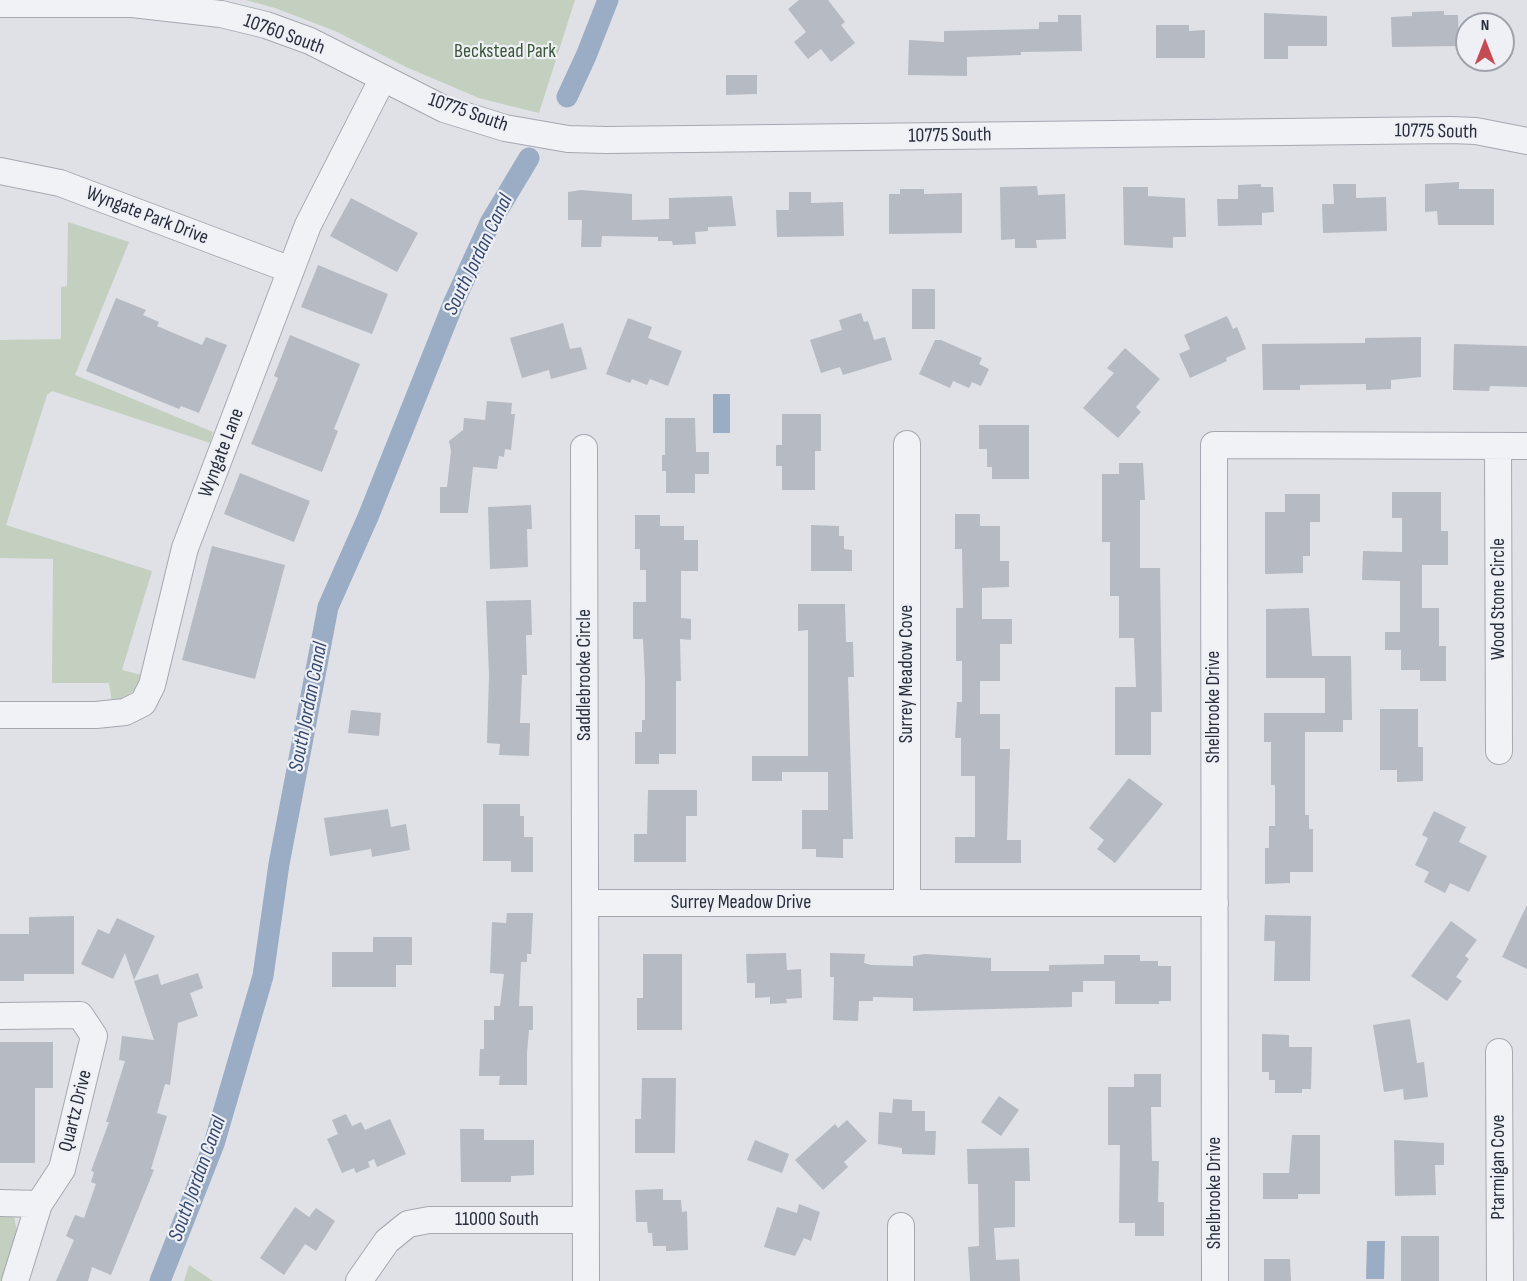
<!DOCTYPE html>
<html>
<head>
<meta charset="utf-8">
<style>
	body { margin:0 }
	#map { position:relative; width:1527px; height:1281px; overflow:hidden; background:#dfe1e7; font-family:"Sofia Sans Condensed",sans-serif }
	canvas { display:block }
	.north { position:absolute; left:1455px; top:12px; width:60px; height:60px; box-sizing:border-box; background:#eef0f5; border:2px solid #9fa2ab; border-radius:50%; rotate:0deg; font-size:16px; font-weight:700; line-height:24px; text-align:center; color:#292e3d }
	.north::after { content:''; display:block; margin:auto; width:21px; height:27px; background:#c54a52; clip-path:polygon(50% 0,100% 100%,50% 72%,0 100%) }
</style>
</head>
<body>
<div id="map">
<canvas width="1527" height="1281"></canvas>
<div class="north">N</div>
</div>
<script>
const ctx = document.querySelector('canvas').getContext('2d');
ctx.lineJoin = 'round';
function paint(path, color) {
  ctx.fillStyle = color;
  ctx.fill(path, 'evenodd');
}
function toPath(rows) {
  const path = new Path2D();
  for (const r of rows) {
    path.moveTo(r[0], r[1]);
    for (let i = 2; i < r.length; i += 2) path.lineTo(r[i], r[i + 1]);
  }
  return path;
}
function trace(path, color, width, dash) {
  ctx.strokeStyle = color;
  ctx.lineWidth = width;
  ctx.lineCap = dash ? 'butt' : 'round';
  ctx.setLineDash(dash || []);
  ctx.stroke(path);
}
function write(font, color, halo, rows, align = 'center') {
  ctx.font = font + ' "Sofia Sans Condensed",sans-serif';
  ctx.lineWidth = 4.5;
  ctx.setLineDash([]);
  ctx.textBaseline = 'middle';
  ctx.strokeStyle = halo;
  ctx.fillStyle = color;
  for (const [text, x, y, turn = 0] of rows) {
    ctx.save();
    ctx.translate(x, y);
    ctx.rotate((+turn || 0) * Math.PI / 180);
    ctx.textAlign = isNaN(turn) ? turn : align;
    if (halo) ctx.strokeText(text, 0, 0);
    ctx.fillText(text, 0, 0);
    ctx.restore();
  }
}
paint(toPath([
	[246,0,575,0,539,113,479,98,406,67,335,31,275,8],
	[68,222,129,242,75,375,213,432,210,443,52,391,47,395,6,525,152,571,122,670,142,675,140,686,119,702,112,703,109,683,52,683,53,559,0,558,0,340,61,339,61,287,67,286],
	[0,1209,14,1216,18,1238,5,1281,0,1281],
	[189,1265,213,1281,184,1281]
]), '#c3d0c0');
paint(toPath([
	[713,394,730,394,730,433,713,433],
	[1367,1241,1385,1241,1384,1279,1366,1279]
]), '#9bacc5');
trace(toPath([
	[567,97,586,56,608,0],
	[160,1281,214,1144,263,976,279,864,328,607,368,517,454,302,490,223,529,158]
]), '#9bacc5', 21);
paint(toPath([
	[799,0,828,0,845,22,841,25,855,43,831,62,821,49,808,59,794,42,806,32,788,9],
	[1444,11,1444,15,1458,15,1459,46,1392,47,1391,17,1412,16,1412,12],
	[1264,13,1327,16,1327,46,1288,46,1288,59,1264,59],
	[1058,15,1081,15,1082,51,1021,52,1021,55,967,57,967,76,908,75,909,40,944,42,944,31,1039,29,1039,22,1058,22],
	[1156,25,1189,25,1189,31,1205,30,1205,58,1156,58],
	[726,75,757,75,757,94,726,95],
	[1459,182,1459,189,1494,189,1494,225,1438,225,1437,211,1425,212,1425,184],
	[1261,184,1261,187,1273,187,1274,212,1262,213,1262,225,1218,226,1217,199,1238,199,1238,185],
	[1333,184,1356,184,1356,198,1386,197,1387,231,1323,233,1322,204,1334,204],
	[1037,186,1038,195,1065,194,1066,239,1036,240,1037,248,1015,248,1015,239,1001,240,1000,187],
	[1123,187,1148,187,1148,196,1185,198,1186,237,1173,237,1173,248,1124,245],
	[900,189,924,189,924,194,962,193,962,233,889,234,889,194,900,194],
	[581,190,632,194,632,220,669,219,669,198,732,196,736,226,708,227,708,231,695,232,696,244,673,245,672,241,658,241,658,237,602,236,601,247,581,247,582,220,568,220,568,192],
	[789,192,811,192,811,203,843,202,844,236,777,237,776,210,789,210],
	[351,198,418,233,397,272,330,236],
	[318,265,388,294,372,334,301,307],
	[912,289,935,289,935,329,912,329],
	[116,298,146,310,143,315,159,322,157,326,202,345,206,337,227,345,199,413,181,406,179,409,86,371],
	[861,313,864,322,868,321,874,340,885,337,892,360,843,375,840,367,821,373,810,340,842,330,839,320],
	[1227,316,1233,329,1237,327,1246,349,1226,358,1227,361,1190,378,1179,354,1190,349,1184,335],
	[628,318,652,327,648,338,682,351,668,386,650,379,647,385,632,379,630,383,606,374],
	[563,323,570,349,581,347,587,369,551,379,549,370,522,378,510,338],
	[290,335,360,364,334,429,338,431,322,472,251,444,278,378,274,376],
	[1421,337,1421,377,1391,380,1391,389,1366,390,1366,384,1300,385,1300,390,1263,390,1262,344,1365,343,1365,338],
	[935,340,941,340,982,358,979,364,989,369,981,386,972,382,969,388,953,381,950,388,919,374],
	[1454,344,1527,346,1527,387,1490,386,1489,391,1453,390],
	[1125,348,1160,379,1136,407,1141,412,1118,438,1083,408,1114,373,1107,368],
	[487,401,512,403,511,414,515,414,511,450,505,449,504,457,499,456,497,469,473,467,468,513,440,513,440,487,447,487,451,451,449,441,463,430,464,418,485,420],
	[782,414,821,414,821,451,815,451,815,490,782,490,782,466,776,466,776,445,782,445],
	[665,418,695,418,696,452,709,452,709,474,695,474,695,493,666,493,666,471,662,471,662,455,665,455],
	[979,425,1029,425,1029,479,992,479,992,467,987,467,987,449,979,449],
	[1119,463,1143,463,1145,500,1140,500,1140,568,1160,568,1162,712,1151,712,1151,755,1115,755,1115,687,1136,687,1134,638,1119,638,1119,596,1110,596,1110,542,1102,542,1102,474,1119,474],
	[240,473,310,501,294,542,224,514],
	[1392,492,1441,492,1441,531,1448,531,1448,565,1422,565,1422,608,1439,608,1439,646,1446,646,1446,681,1420,681,1420,670,1401,670,1401,650,1385,650,1385,632,1400,632,1400,581,1362,580,1363,551,1402,552,1402,518,1392,518],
	[1285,494,1320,494,1320,522,1310,522,1310,556,1303,556,1303,573,1265,574,1265,512,1285,512],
	[531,505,532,529,527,529,528,567,490,569,488,507],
	[955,514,980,514,980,526,1000,526,1000,561,1009,561,1009,587,982,588,982,619,1012,619,1012,644,1000,644,1000,681,980,681,980,714,1000,714,1000,749,1010,749,1007,840,1021,840,1021,863,955,863,955,837,975,837,975,776,961,776,961,738,955,738,957,702,962,702,962,661,956,661,956,608,963,608,962,549,955,549],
	[635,515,660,515,660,526,684,526,684,540,698,540,698,571,681,571,681,618,691,619,691,640,680,639,681,681,676,681,676,754,659,754,659,764,635,764,635,732,642,732,642,720,645,720,645,681,643,639,633,639,633,602,646,602,646,570,640,570,640,549,635,549],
	[811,525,839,526,839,536,844,536,844,549,852,550,852,571,811,571],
	[212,546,285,565,255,679,182,660],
	[531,600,532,635,526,635,527,675,522,675,520,723,530,723,529,756,499,755,500,744,487,743,489,675,486,601],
	[798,604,845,604,846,642,853,642,854,677,848,677,853,839,843,839,843,858,816,857,816,849,802,849,802,810,828,810,828,772,782,772,782,781,752,781,752,756,808,756,808,630,798,631],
	[1309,608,1312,656,1351,656,1352,720,1343,720,1343,732,1305,732,1305,815,1309,815,1309,829,1313,829,1313,872,1290,872,1290,883,1265,884,1265,848,1269,848,1269,826,1275,826,1275,785,1271,785,1271,742,1264,742,1264,713,1325,713,1325,678,1266,678,1266,609],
	[1380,709,1418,709,1418,747,1423,747,1423,781,1397,782,1397,770,1380,770],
	[351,710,381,713,379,736,348,733],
	[1129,778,1163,804,1115,863,1097,849,1104,840,1089,828],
	[648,790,697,790,697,816,686,816,686,862,634,862,634,834,647,834],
	[483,804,520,804,520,816,524,816,524,837,533,837,533,872,511,872,511,861,483,861],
	[388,809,391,827,406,824,410,850,372,857,371,849,330,856,324,818],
	[1434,811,1466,827,1459,842,1487,856,1469,892,1450,883,1445,893,1424,882,1429,872,1415,865,1428,838,1422,835],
	[1527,905,1527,969,1502,957],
	[507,913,533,913,531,954,527,954,527,962,521,962,519,1006,533,1006,533,1030,529,1030,527,1053,527,1085,499,1085,500,1076,479,1076,480,1049,484,1049,484,1020,494,1020,494,1006,500,1006,504,974,490,973,492,922,506,923],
	[1265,915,1311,916,1310,981,1274,981,1275,941,1264,941],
	[74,916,74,974,24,974,24,981,0,981,0,934,29,934,29,917],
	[117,918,155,936,134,980,125,953,113,979,81,964,98,929,109,934],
	[1451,921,1477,940,1465,956,1469,959,1456,977,1462,981,1447,1001,1411,976],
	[373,937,412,937,412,965,396,965,396,987,332,987,332,952,373,952],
	[786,953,787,970,801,969,802,998,786,999,787,1003,770,1004,770,997,755,998,755,983,747,983,746,954],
	[830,953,865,954,864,963,871,965,913,966,913,956,925,954,991,958,991,971,1049,971,1049,965,1104,964,1104,955,1140,955,1140,961,1158,961,1158,966,1171,966,1171,1001,1159,1001,1159,1004,1115,1004,1115,981,1083,981,1083,992,1072,992,1072,1007,913,1011,913,998,873,997,873,1001,859,1001,858,1021,833,1020,834,977,830,977],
	[643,954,682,954,682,1030,637,1030,637,998,643,998],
	[198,973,203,988,190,993,198,1016,178,1023,170,1085,165,1084,157,1113,167,1116,151,1169,154,1170,111,1275,92,1267,88,1281,56,1281,74,1240,66,1236,75,1215,84,1218,96,1184,91,1182,94,1172,91,1171,109,1122,106,1122,125,1061,119,1060,122,1036,154,1040,134,981,158,974,161,985],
	[1410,1019,1417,1063,1424,1062,1428,1097,1404,1100,1403,1089,1384,1092,1373,1025],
	[1262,1034,1289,1035,1289,1047,1312,1047,1311,1089,1302,1089,1302,1093,1275,1093,1275,1080,1269,1080,1269,1072,1262,1072],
	[0,1042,53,1042,53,1088,35,1088,35,1163,0,1163],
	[1134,1074,1161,1074,1161,1107,1151,1107,1152,1161,1159,1161,1158,1202,1164,1202,1164,1236,1135,1236,1135,1223,1119,1223,1120,1145,1108,1145,1108,1087,1134,1087],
	[642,1078,676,1078,675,1153,635,1153,635,1119,641,1119],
	[999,1096,1019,1110,1001,1136,981,1122],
	[893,1099,912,1100,912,1111,925,1111,925,1131,936,1131,935,1155,902,1154,902,1148,878,1144,879,1112,892,1113],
	[346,1114,352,1126,361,1122,365,1130,390,1119,406,1154,377,1167,374,1159,368,1162,370,1167,356,1173,354,1168,342,1173,327,1139,338,1134,332,1120],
	[847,1120,867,1141,844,1162,848,1167,823,1190,795,1160,835,1124,838,1128],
	[460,1129,484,1129,484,1140,534,1140,534,1175,511,1176,511,1182,461,1182],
	[1292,1135,1320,1135,1320,1194,1298,1194,1298,1199,1263,1199,1263,1173,1289,1173],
	[755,1140,789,1154,782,1173,747,1160],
	[1394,1140,1444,1143,1444,1165,1435,1165,1436,1195,1395,1196],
	[1029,1148,1030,1181,1015,1181,1015,1227,994,1228,996,1260,1019,1259,1020,1281,970,1281,968,1247,979,1246,978,1184,968,1184,967,1149],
	[663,1189,663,1200,681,1200,682,1212,687,1211,688,1250,666,1251,666,1246,653,1246,652,1233,648,1233,647,1222,636,1222,635,1190],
	[799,1204,820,1212,811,1241,804,1238,795,1256,764,1247,777,1207,797,1213],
	[295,1207,309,1217,316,1208,335,1221,316,1251,305,1244,284,1275,260,1258],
	[1401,1236,1439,1236,1439,1281,1401,1281],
	[1264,1259,1290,1259,1291,1281,1264,1281]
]), '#b6bac3');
const minor = toPath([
	[0,4,132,4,221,14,266,25,310,41,444,109,505,128,568,139,606,140,1451,130,1476,131,1527,141],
	[0,171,60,183,291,270],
	[907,444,907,903],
	[1498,446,1499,751],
	[584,448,586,1281],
	[0,715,96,715,125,712,143,703,152,685,185,548,308,225,383,78],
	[585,903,1215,903],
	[0,1016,80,1015,94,1036,62,1169,39,1204,15,1281],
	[1499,1052,1500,1281],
	[0,1203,39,1204],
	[359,1281,387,1241,408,1224,429,1220,586,1220],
	[901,1281,901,1226],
	[1215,1281,1214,445,1527,446]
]);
trace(minor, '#a5a8b1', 28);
trace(minor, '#f1f2f6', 26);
write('20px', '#292e3d', '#eef0f5', [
	["10760 South",284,35,20],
	["10775 South",468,113,19],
	["10775 South",1436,132,1],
	["10775 South",950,136,-1],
	["Wyngate Park Drive",147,216,21],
	["Wyngate Lane",222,453,-69],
	["Wood Stone Circle",1499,599,-90],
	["Surrey Meadow Cove",907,674,-90],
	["Saddlebrooke Circle",585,675,-90],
	["Shelbrooke Drive",1214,707,-90],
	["Surrey Meadow Drive",741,903],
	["Quartz Drive",76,1111,-76],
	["Ptarmigan Cove",1499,1167,-90],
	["Shelbrooke Drive",1215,1193,-90],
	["11000 South",497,1220]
]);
write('20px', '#3a5837', '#eef0f5', [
	["Beckstead Park",505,52]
]);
write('italic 21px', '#354a6e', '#eef0f5', [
	["South Jordan Canal",479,255,-64],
	["South Jordan Canal",309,707,-79],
	["South Jordan Canal",198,1179,-70]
]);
</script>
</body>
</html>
